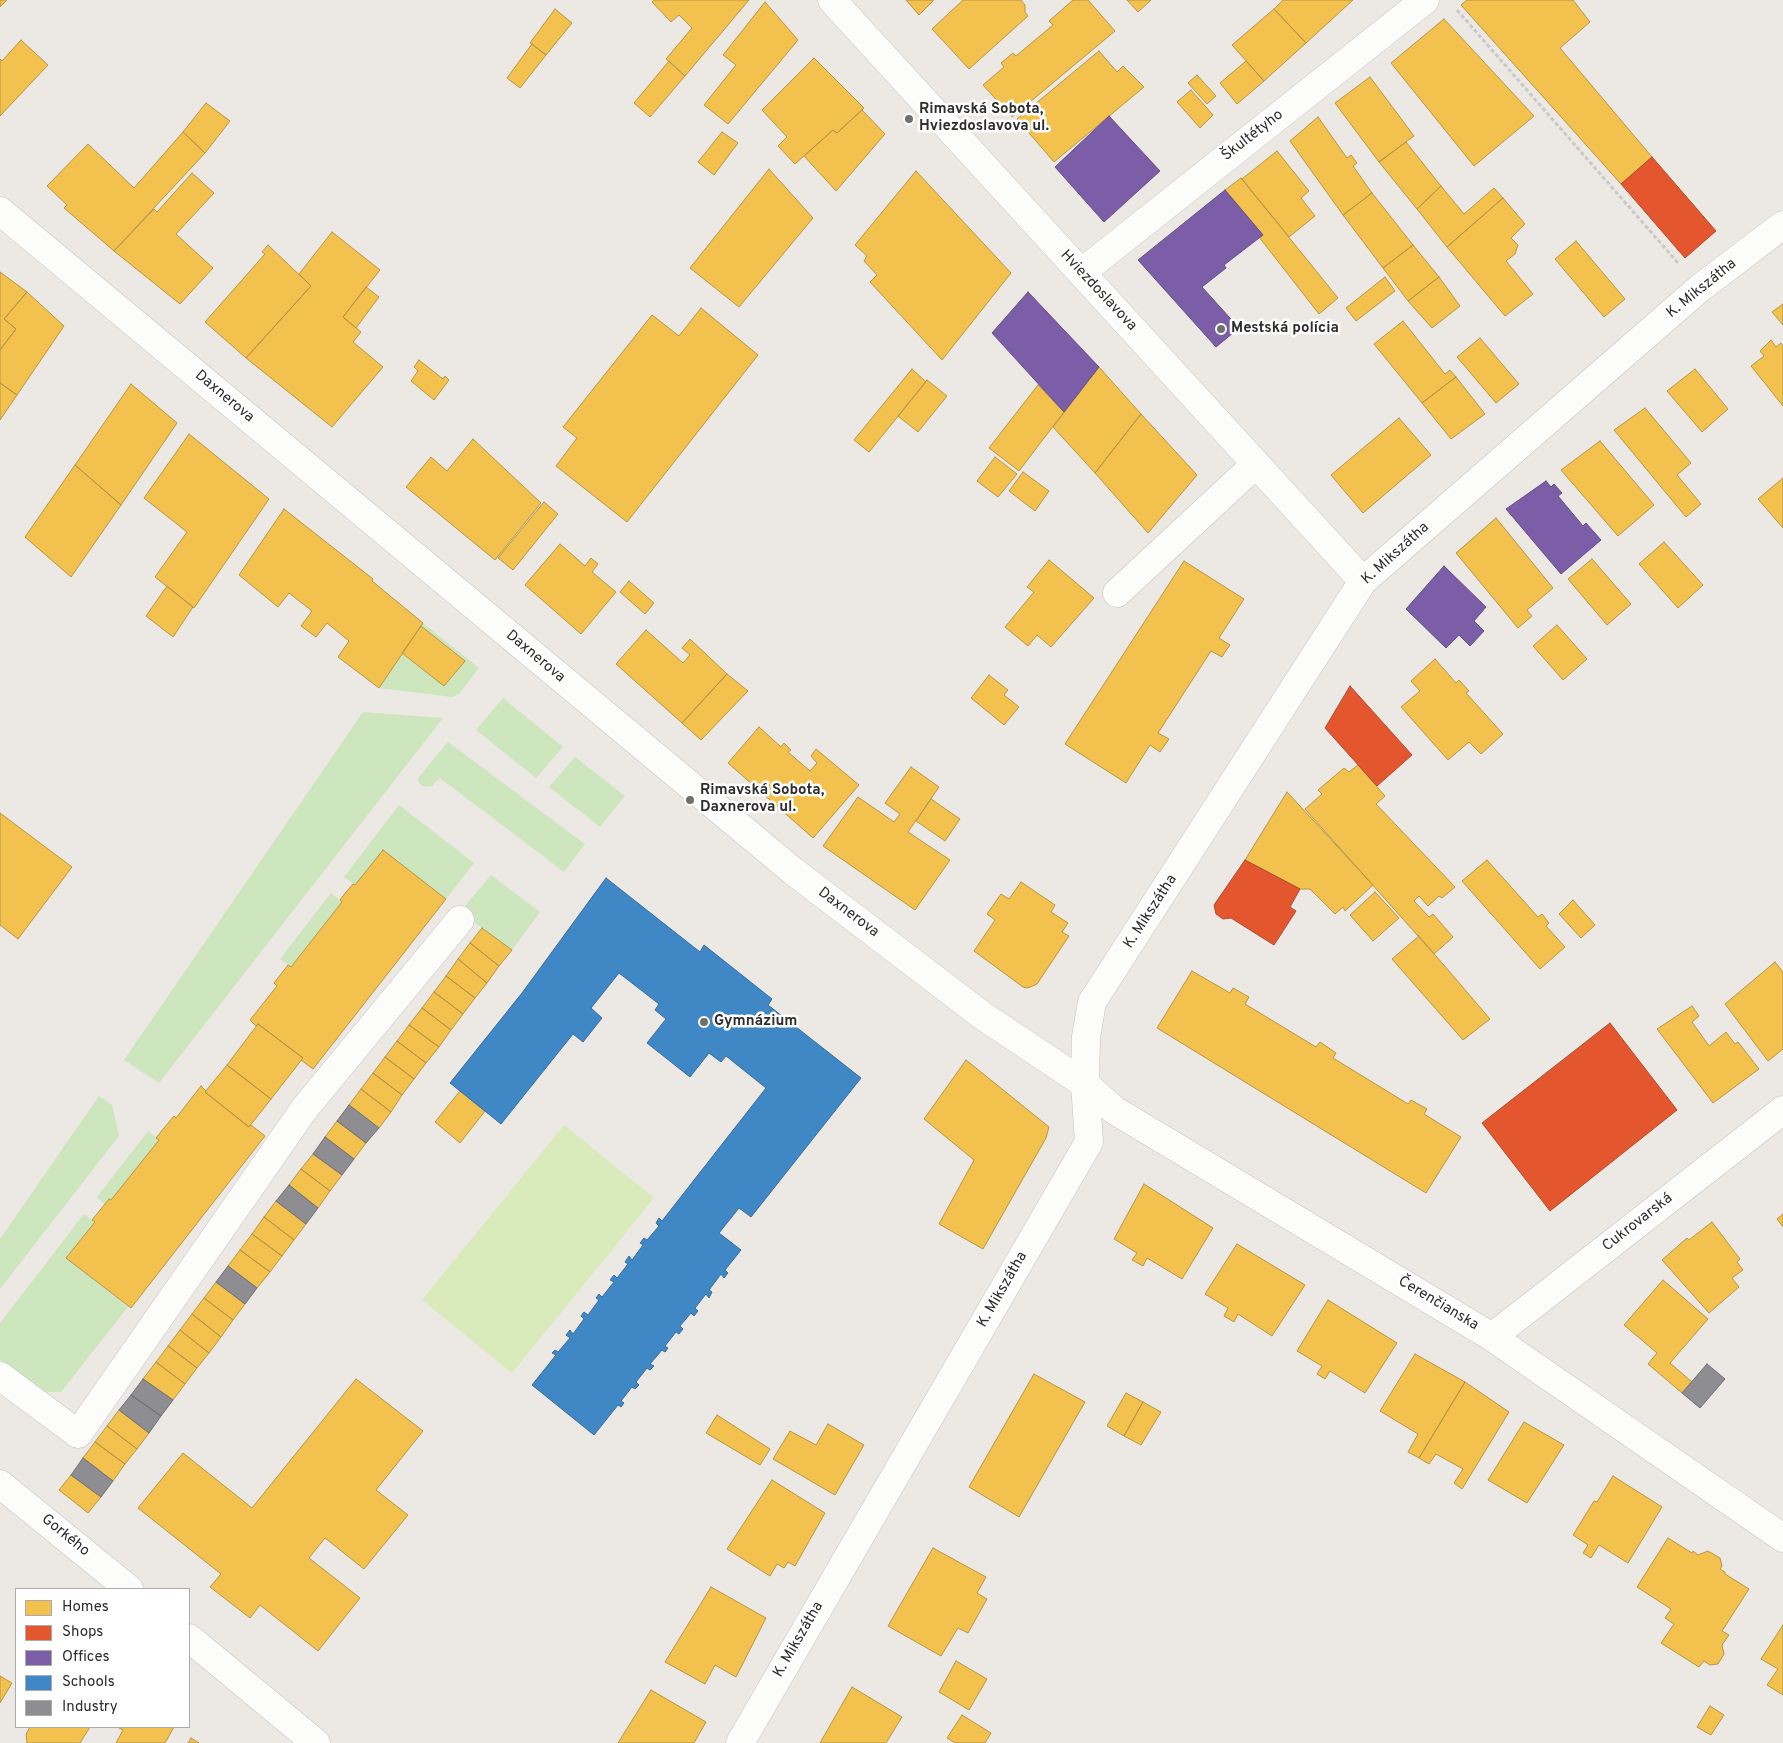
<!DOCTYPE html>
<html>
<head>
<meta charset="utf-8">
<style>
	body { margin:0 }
	#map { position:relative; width:1783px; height:1743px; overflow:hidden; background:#ece8e4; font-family:Overpass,sans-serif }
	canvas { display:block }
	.legend { position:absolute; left:15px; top:1588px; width:175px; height:140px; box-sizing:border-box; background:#fff; border:1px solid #ababab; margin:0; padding:6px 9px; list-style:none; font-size:15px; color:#2e2e2e }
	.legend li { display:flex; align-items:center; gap:10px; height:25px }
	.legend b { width:25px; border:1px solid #ababab }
</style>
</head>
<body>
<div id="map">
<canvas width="1783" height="1743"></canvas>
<ul class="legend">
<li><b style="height:14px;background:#f2c14e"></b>Homes</li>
<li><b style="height:14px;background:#e4572e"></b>Shops</li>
<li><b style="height:14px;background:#7b5ea7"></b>Offices</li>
<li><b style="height:14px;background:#3f88c5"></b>Schools</li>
<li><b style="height:14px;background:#8d8d92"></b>Industry</li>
</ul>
</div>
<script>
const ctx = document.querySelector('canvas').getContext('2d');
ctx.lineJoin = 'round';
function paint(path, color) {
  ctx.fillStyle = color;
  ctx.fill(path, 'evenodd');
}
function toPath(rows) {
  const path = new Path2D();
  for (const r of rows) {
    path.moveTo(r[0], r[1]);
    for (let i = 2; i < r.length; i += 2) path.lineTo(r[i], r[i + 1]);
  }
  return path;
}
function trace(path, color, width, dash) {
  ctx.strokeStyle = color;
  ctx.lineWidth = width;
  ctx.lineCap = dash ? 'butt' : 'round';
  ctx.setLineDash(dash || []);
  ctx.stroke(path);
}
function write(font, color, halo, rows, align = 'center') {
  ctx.font = font + ' Overpass,sans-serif';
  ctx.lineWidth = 5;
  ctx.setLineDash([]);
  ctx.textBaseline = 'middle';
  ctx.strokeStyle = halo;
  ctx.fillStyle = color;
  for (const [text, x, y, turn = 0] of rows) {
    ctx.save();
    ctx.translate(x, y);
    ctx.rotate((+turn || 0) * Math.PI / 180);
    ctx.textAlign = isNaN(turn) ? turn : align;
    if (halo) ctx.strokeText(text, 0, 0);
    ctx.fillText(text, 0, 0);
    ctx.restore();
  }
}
paint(toPath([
	[423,623,479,668,459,694,452,697,379,688,402,653,444,686,465,661,421,626],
	[503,698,563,747,536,778,476,730],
	[363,712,443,718,159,1083,124,1060],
	[448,742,585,844,564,872,440,778,432,786,424,787,419,783,418,778],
	[575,757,625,796,600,827,549,787],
	[399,805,474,863,446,899,355,885,344,877],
	[491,875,540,912,512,950,460,912],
	[331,893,342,902,291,967,280,959],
	[99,1096,112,1105,119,1136,0,1289,0,1239],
	[148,1131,159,1140,111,1200,109,1199,105,1204,97,1197],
	[84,1214,95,1222,67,1258,128,1307,61,1392,44,1392,0,1360,0,1323]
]), '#cee6be');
paint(toPath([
	[564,1125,654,1198,512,1373,422,1300]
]), '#d9eabb');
const homes = toPath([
	[0,0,7,0,0,7,0,0],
	[654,0,749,0,685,76,666,59,692,28,679,15,671,22,652,2,654,0],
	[906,0,934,0,919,15,906,0],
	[963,0,1021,0,1025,5,1025,12,1028,16,969,69,932,29,963,0],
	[1073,0,1088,0,1115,31,1012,117,983,85,1004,67,1001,63,1013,53,1016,56,1053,25,1049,21,1073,0],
	[1127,0,1151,0,1138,12,1127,0],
	[1283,0,1353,0,1306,43,1274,9,1283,0],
	[1467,0,1573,0,1590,22,1560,48,1652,157,1621,184,1461,5,1467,0],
	[765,2,798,40,728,124,704,105,736,65,723,55,765,2],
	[555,9,572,23,546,55,530,43,555,9],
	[1274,9,1306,43,1264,81,1232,45,1274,9],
	[1444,19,1534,116,1474,166,1391,63,1444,19],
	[21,40,48,65,0,116,0,59,2,61,21,40],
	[532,44,546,55,520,88,507,78,532,44],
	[1099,51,1117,72,1123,66,1144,87,1054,162,1017,119,1099,51],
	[814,58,864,108,837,133,833,130,795,164,778,146,787,137,762,110,814,58],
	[669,61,685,76,650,117,634,103,669,61],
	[1246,61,1264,81,1237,104,1220,83,1246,61],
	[1197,75,1216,96,1207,104,1188,83,1197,75],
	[1370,77,1414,136,1379,162,1335,103,1370,77],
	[1191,90,1213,115,1200,128,1177,102,1191,90],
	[206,103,230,121,205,153,183,132,206,103],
	[862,110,885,134,836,191,804,156,833,130,837,133,862,110],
	[1318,117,1347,158,1351,155,1357,163,1353,166,1372,193,1343,215,1290,141,1318,117],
	[183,132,205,153,114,251,64,208,67,205,47,186,88,144,134,188,183,132],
	[722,132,738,143,714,175,698,162,722,132],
	[1406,142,1441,186,1417,209,1379,162,1406,142],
	[1277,151,1309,191,1301,198,1315,216,1289,237,1242,179,1277,151],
	[769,169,813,218,739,307,690,268,769,169],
	[916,171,1011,273,942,360,870,282,877,275,864,261,867,256,855,245,916,171],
	[192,173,214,193,176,234,213,268,180,304,114,251,154,209,157,212,192,173],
	[1241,178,1338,298,1319,314,1259,237,1263,235,1225,190,1241,178],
	[1441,186,1464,214,1494,188,1503,198,1447,247,1417,209,1441,186],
	[1372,193,1413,245,1383,268,1343,215,1372,193],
	[1503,198,1525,224,1511,238,1518,245,1515,254,1506,261,1533,294,1505,316,1447,247,1503,198],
	[332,232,380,270,343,317,361,332,353,342,383,367,332,427,246,358,311,286,299,274,332,232],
	[1576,241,1625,299,1604,317,1555,259,1576,241],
	[268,245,311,286,246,358,205,322,265,254,262,252,268,245],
	[1413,245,1439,277,1408,301,1383,268,1413,245],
	[0,272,27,292,4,319,16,329,0,350,0,272],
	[1385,277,1395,291,1356,321,1346,308,1385,277],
	[1439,277,1460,306,1432,328,1408,301,1439,277],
	[366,287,379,297,356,328,343,317,366,287],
	[27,292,64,326,17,395,0,383,0,350,16,329,4,319,27,292],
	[1783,304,1783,325,1772,312,1783,304],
	[701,308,758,355,627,522,556,466,577,438,563,427,652,315,679,336,701,308],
	[1403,321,1445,374,1450,370,1456,377,1422,403,1374,344,1403,321],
	[1480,338,1519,384,1496,403,1457,357,1480,338],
	[1771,340,1776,347,1781,343,1783,346,1783,406,1751,366,1764,356,1760,351,1771,340],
	[419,360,443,379,445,376,449,380,434,400,411,381,418,371,414,367,419,360],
	[1099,367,1141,414,1095,473,1053,427,1099,367],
	[912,369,926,382,869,452,854,440,912,369],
	[1695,369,1728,409,1702,432,1667,391,1695,369],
	[1456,377,1485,414,1451,439,1422,403,1456,377],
	[927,380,947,396,918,432,898,416,927,380],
	[0,383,17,395,0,420,0,383],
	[131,384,177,423,121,505,75,465,131,384],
	[1038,385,1064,412,1019,471,989,448,1038,385],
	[1645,408,1691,463,1677,475,1701,504,1686,517,1614,430,1645,408],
	[1141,414,1197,475,1148,533,1095,473,1141,414],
	[1399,418,1431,455,1363,513,1331,475,1399,418],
	[189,434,269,499,194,608,155,577,187,532,144,498,189,434],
	[473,439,541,503,495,560,406,487,431,457,447,471,473,439],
	[1600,441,1654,505,1618,536,1561,470,1600,441],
	[995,457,1017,474,998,497,977,481,995,457],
	[75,465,121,505,71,577,25,537,75,465],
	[1023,472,1049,491,1035,511,1009,491,1023,472],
	[1783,478,1783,528,1758,499,1783,478],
	[544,502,558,514,513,570,498,558,544,502],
	[284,509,373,579,372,581,423,623,379,688,338,657,349,641,327,623,316,637,301,626,312,611,289,593,278,607,239,575,284,509],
	[1496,518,1553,588,1527,610,1532,616,1518,628,1456,553,1496,518],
	[1664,542,1703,585,1678,608,1639,564,1664,542],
	[560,544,585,566,591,558,598,564,592,572,616,592,581,634,525,585,560,544],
	[1592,559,1631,604,1607,625,1568,579,1592,559],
	[1049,560,1094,598,1051,647,1037,635,1028,646,1005,627,1034,592,1027,587,1049,560],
	[1184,561,1244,599,1219,638,1230,645,1225,652,1222,657,1211,651,1158,733,1169,739,1160,752,1150,745,1126,783,1065,744,1184,561],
	[629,581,654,603,645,614,620,592,629,581],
	[167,586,193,607,173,637,146,616,167,586],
	[1557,625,1587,659,1563,680,1533,646,1557,625],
	[421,626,465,661,444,686,402,653,421,626],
	[646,630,683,663,690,655,682,648,690,639,727,674,682,723,616,664,646,630],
	[1435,659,1456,683,1459,680,1469,691,1466,693,1503,734,1481,754,1469,742,1448,760,1401,707,1420,691,1411,681,1435,659],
	[727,674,748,691,701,740,682,723,727,674],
	[989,675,1008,690,1004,695,1019,707,1004,725,971,698,989,675],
	[759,727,781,747,784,743,791,750,788,752,810,771,817,763,811,756,816,749,859,785,813,838,728,763,759,727],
	[1358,765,1385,796,1376,804,1455,887,1442,898,1439,896,1428,906,1419,896,1414,901,1429,917,1433,914,1453,937,1434,954,1305,809,1322,794,1318,790,1344,768,1349,772,1358,765],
	[911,767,939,787,908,832,950,860,915,910,823,846,858,797,894,822,900,814,885,803,911,767],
	[1287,792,1373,885,1345,911,1343,907,1335,914,1310,889,1300,889,1245,860,1287,792],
	[931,799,960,819,945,841,916,821,931,799],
	[0,813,72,867,18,939,0,925,0,813],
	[383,850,446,899,313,1069,301,1060,303,1058,258,1024,256,1026,250,1020,277,986,274,983,288,965,291,967,342,902,340,900,346,892,353,884,355,885,383,850],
	[1487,860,1538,917,1542,914,1549,923,1546,926,1565,947,1540,969,1462,881,1487,860],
	[1021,882,1055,905,1051,912,1068,923,1062,932,1069,936,1037,984,1028,988,1023,987,974,951,995,920,987,914,1001,894,1009,899,1021,882],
	[1375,892,1399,918,1373,941,1350,915,1375,892],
	[1573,900,1595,925,1581,938,1559,914,1573,900],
	[482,928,512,950,499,966,470,943,482,928],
	[1419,936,1490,1019,1463,1040,1392,959,1419,936],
	[470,943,499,966,487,983,458,959,470,943],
	[458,959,487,983,475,998,446,976,458,959],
	[1775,962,1783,972,1783,1049,1768,1061,1725,1004,1775,962],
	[1192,971,1230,993,1233,988,1242,993,1249,997,1245,1004,1316,1047,1320,1042,1336,1053,1333,1058,1408,1104,1411,1100,1427,1109,1424,1114,1461,1137,1426,1193,1157,1028,1192,971],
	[446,976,475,998,463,1014,434,992,446,976],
	[434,992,463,1014,451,1030,422,1008,434,992],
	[1692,1006,1699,1016,1692,1022,1709,1046,1726,1032,1735,1044,1738,1042,1759,1069,1713,1103,1657,1029,1692,1006],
	[422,1008,451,1030,439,1047,409,1025,422,1008],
	[258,1024,303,1058,271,1099,227,1065,258,1024],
	[409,1025,439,1047,426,1063,397,1041,409,1025],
	[397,1041,426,1063,414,1079,385,1057,397,1041],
	[385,1057,414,1079,402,1095,373,1073,385,1057],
	[966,1060,1049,1127,1046,1138,983,1249,939,1224,974,1160,924,1119,966,1060],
	[227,1065,271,1099,249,1127,205,1092,227,1065],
	[373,1073,402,1095,391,1112,361,1089,373,1073],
	[201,1086,206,1091,205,1092,249,1127,251,1125,265,1136,131,1308,66,1258,95,1222,92,1220,109,1199,111,1200,159,1140,156,1138,164,1128,174,1116,176,1118,201,1086],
	[361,1089,391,1112,379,1128,349,1105,361,1089],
	[460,1091,485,1111,460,1143,435,1122,460,1091],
	[337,1121,366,1143,354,1159,325,1137,337,1121],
	[313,1154,342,1175,330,1191,301,1169,313,1154],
	[301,1169,330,1191,318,1208,289,1185,301,1169],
	[1144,1184,1213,1228,1182,1279,1147,1258,1143,1266,1132,1260,1137,1253,1114,1239,1144,1184],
	[276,1201,306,1224,294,1240,264,1217,276,1201],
	[1783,1214,1783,1227,1777,1219,1783,1214],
	[264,1217,294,1240,282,1256,252,1234,264,1217],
	[1712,1222,1740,1259,1737,1262,1743,1270,1732,1278,1739,1287,1709,1313,1662,1260,1687,1238,1689,1240,1712,1222],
	[252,1234,282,1256,270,1272,240,1250,252,1234],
	[1237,1244,1305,1285,1272,1336,1238,1314,1234,1322,1224,1316,1228,1308,1205,1294,1237,1244],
	[240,1250,270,1272,257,1288,228,1266,240,1250],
	[1663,1280,1708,1319,1670,1363,1692,1382,1682,1393,1648,1364,1657,1353,1624,1325,1663,1280],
	[216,1282,245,1304,233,1320,204,1298,216,1282],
	[204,1298,233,1320,221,1337,192,1314,204,1298],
	[1328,1300,1397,1343,1365,1393,1330,1371,1325,1379,1317,1374,1322,1366,1297,1351,1328,1300],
	[192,1314,221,1337,209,1353,180,1330,192,1314],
	[180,1330,209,1353,197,1368,168,1346,180,1330],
	[168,1346,197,1368,185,1384,156,1362,168,1346],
	[1415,1354,1465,1382,1419,1458,1408,1452,1418,1434,1380,1411,1415,1354],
	[156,1362,185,1384,173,1400,143,1379,156,1362],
	[1034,1374,1085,1402,1019,1517,969,1487,1034,1374],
	[356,1379,423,1431,376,1490,408,1515,364,1569,325,1538,309,1558,360,1598,318,1651,260,1605,250,1618,210,1587,221,1574,138,1508,183,1453,252,1508,356,1379],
	[1465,1382,1509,1412,1462,1489,1454,1483,1463,1469,1436,1454,1429,1464,1419,1458,1465,1382],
	[1126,1393,1143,1402,1124,1436,1107,1426,1126,1393],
	[1143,1402,1161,1412,1141,1445,1124,1436,1143,1402],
	[119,1410,149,1433,137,1449,107,1426,119,1410],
	[717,1415,770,1449,760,1465,706,1433,717,1415],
	[1524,1422,1564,1445,1527,1503,1488,1480,1524,1422],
	[828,1424,864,1445,835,1495,773,1459,790,1431,816,1445,828,1424],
	[107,1426,137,1449,125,1464,95,1442,107,1426],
	[95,1442,125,1464,113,1481,83,1458,95,1442],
	[71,1475,101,1497,88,1513,59,1490,71,1475],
	[1613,1476,1662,1507,1628,1563,1599,1545,1591,1558,1583,1553,1588,1545,1573,1535,1594,1501,1597,1502,1613,1476],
	[772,1480,825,1513,795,1566,788,1562,784,1568,777,1564,770,1576,727,1549,772,1480],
	[1668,1538,1692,1553,1693,1551,1698,1555,1708,1551,1720,1558,1722,1566,1720,1569,1725,1572,1725,1574,1749,1589,1722,1631,1729,1635,1722,1645,1724,1654,1718,1664,1710,1665,1704,1661,1699,1667,1661,1643,1674,1624,1665,1618,1671,1609,1637,1587,1668,1538],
	[933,1548,986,1577,977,1593,987,1599,968,1633,958,1628,941,1656,888,1626,933,1548],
	[711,1587,766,1618,736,1677,715,1665,705,1684,665,1662,711,1587],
	[1783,1625,1783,1695,1767,1685,1778,1669,1761,1659,1783,1625],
	[956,1661,987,1679,969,1710,939,1692,956,1661],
	[0,1676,12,1683,0,1703,0,1676],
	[852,1687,902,1717,886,1743,820,1743,852,1687],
	[651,1690,706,1722,694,1743,618,1743,651,1690],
	[1710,1706,1724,1715,1711,1735,1697,1727,1710,1706],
	[962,1715,991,1733,985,1743,955,1743,947,1738,962,1715],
	[30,1727,90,1727,80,1743,27,1743,26,1734,30,1727],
	[117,1727,174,1727,165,1743,116,1743,123,1730,117,1727],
	[191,1738,199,1743,188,1743,191,1738]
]);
paint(homes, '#f2c14e');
trace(homes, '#b79544', 1);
const shops = toPath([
	[1652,157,1716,231,1685,258,1621,184,1652,157],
	[1350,686,1412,755,1377,786,1325,728,1350,686],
	[1245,860,1300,889,1290,907,1296,911,1274,945,1231,918,1223,919,1216,914,1214,905,1245,860],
	[1610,1023,1677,1110,1550,1211,1482,1123,1610,1023]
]);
paint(shops, '#e4572e');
trace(shops, '#ad4b2e', 1);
const offices = toPath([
	[1109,116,1160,171,1104,222,1055,167,1109,116],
	[1225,190,1263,235,1224,265,1226,268,1202,287,1239,328,1216,347,1138,260,1225,190],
	[1028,292,1099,367,1064,412,992,333,1028,292],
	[1546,481,1551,487,1554,484,1562,493,1558,496,1583,526,1586,523,1601,540,1561,574,1506,509,1546,481],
	[1444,566,1486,607,1474,621,1484,631,1470,646,1459,635,1446,648,1406,609,1444,566]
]);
paint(offices, '#7b5ea7');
trace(offices, '#645083', 1);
const schools = toPath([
	[606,878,700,952,704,945,772,999,768,1005,861,1078,751,1217,739,1208,719,1233,741,1250,725,1270,728,1273,724,1278,721,1274,709,1290,712,1292,709,1298,706,1294,695,1308,698,1311,694,1316,691,1313,680,1326,683,1329,679,1334,676,1332,665,1346,668,1348,665,1352,662,1350,650,1364,654,1366,650,1370,647,1368,636,1382,639,1385,635,1389,632,1387,621,1401,624,1403,621,1407,618,1405,594,1435,532,1385,556,1355,552,1353,555,1350,558,1352,570,1338,566,1335,570,1330,573,1334,584,1319,581,1316,584,1312,588,1315,599,1300,596,1298,599,1294,602,1297,614,1282,610,1280,614,1275,617,1278,628,1264,625,1262,629,1256,632,1260,643,1245,640,1243,644,1238,647,1240,659,1226,656,1223,659,1218,662,1221,766,1088,726,1056,721,1062,709,1053,690,1077,647,1043,666,1019,655,1010,659,1004,619,973,591,1008,602,1018,583,1042,573,1034,501,1124,450,1083,522,993,606,878]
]);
paint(schools, '#3f88c5');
trace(schools, '#3a6d98', 1);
const industry = toPath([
	[349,1105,379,1128,366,1143,337,1121,349,1105],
	[325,1137,354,1159,342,1175,313,1154,325,1137],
	[289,1185,318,1208,306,1224,276,1201,289,1185],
	[228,1266,257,1288,245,1304,216,1282,228,1266],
	[1707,1364,1725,1379,1700,1408,1682,1393,1707,1364],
	[143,1379,173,1400,161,1416,131,1395,143,1379],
	[131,1395,161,1416,149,1433,119,1410,131,1395],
	[83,1458,113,1481,101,1497,71,1475,83,1458]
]);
paint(industry, '#8d8d92');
trace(industry, '#707074', 1);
const minor = toPath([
	[832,0,1363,581],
	[0,211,793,871,983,1016,1085,1084,1114,1110,1492,1337,1783,1538],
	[1082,272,1425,0],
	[1117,593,1256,464],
	[1492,1337,1783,1110],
	[0,1376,78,1434,305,1108,460,920],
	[0,1484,129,1589],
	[189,1638,316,1743],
	[740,1743,1089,1142,1085,1084,1086,1037,1092,1002,1363,581,1700,288,1783,225]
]);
trace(minor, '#c5c4c5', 29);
trace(toPath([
	[1457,10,1678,263]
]), '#c9c9c8', 3, [4, 2.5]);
trace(minor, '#fcfcfb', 28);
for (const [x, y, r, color] of [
	[909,119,5,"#706f6e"],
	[1221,329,5,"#706f6e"],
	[690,800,5,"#706f6e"],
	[704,1022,5,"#706f6e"]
]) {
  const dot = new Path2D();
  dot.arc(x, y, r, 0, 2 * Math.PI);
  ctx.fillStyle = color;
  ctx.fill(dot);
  trace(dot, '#fff', 2);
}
write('bold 15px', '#2e2e2e', '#fff', [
	["Rimavská Sobota,",919,110],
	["Hviezdoslavova ul.",919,127],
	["Mestská polícia",1231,329],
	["Rimavská Sobota,",700,791],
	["Daxnerova ul.",700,808],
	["Gymnázium",714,1022]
], 'left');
write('15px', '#2e2e2e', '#fff', [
	["Škultétyho",1253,136,-38],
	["K. Mikszátha",1702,289,-39],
	["Hviezdoslavova",1098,291,47],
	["Daxnerova",224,397,40],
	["K. Mikszátha",1396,554,-42],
	["Daxnerova",535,657,40],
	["K. Mikszátha",1151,912,-57],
	["Daxnerova",848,913,37],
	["Cukrovarská",1638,1223,-38],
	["K. Mikszátha",1003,1290,-60],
	["Čerenčianska",1438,1304,31],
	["Gorkého",65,1536,39],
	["K. Mikszátha",799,1640,-60]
]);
</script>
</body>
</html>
